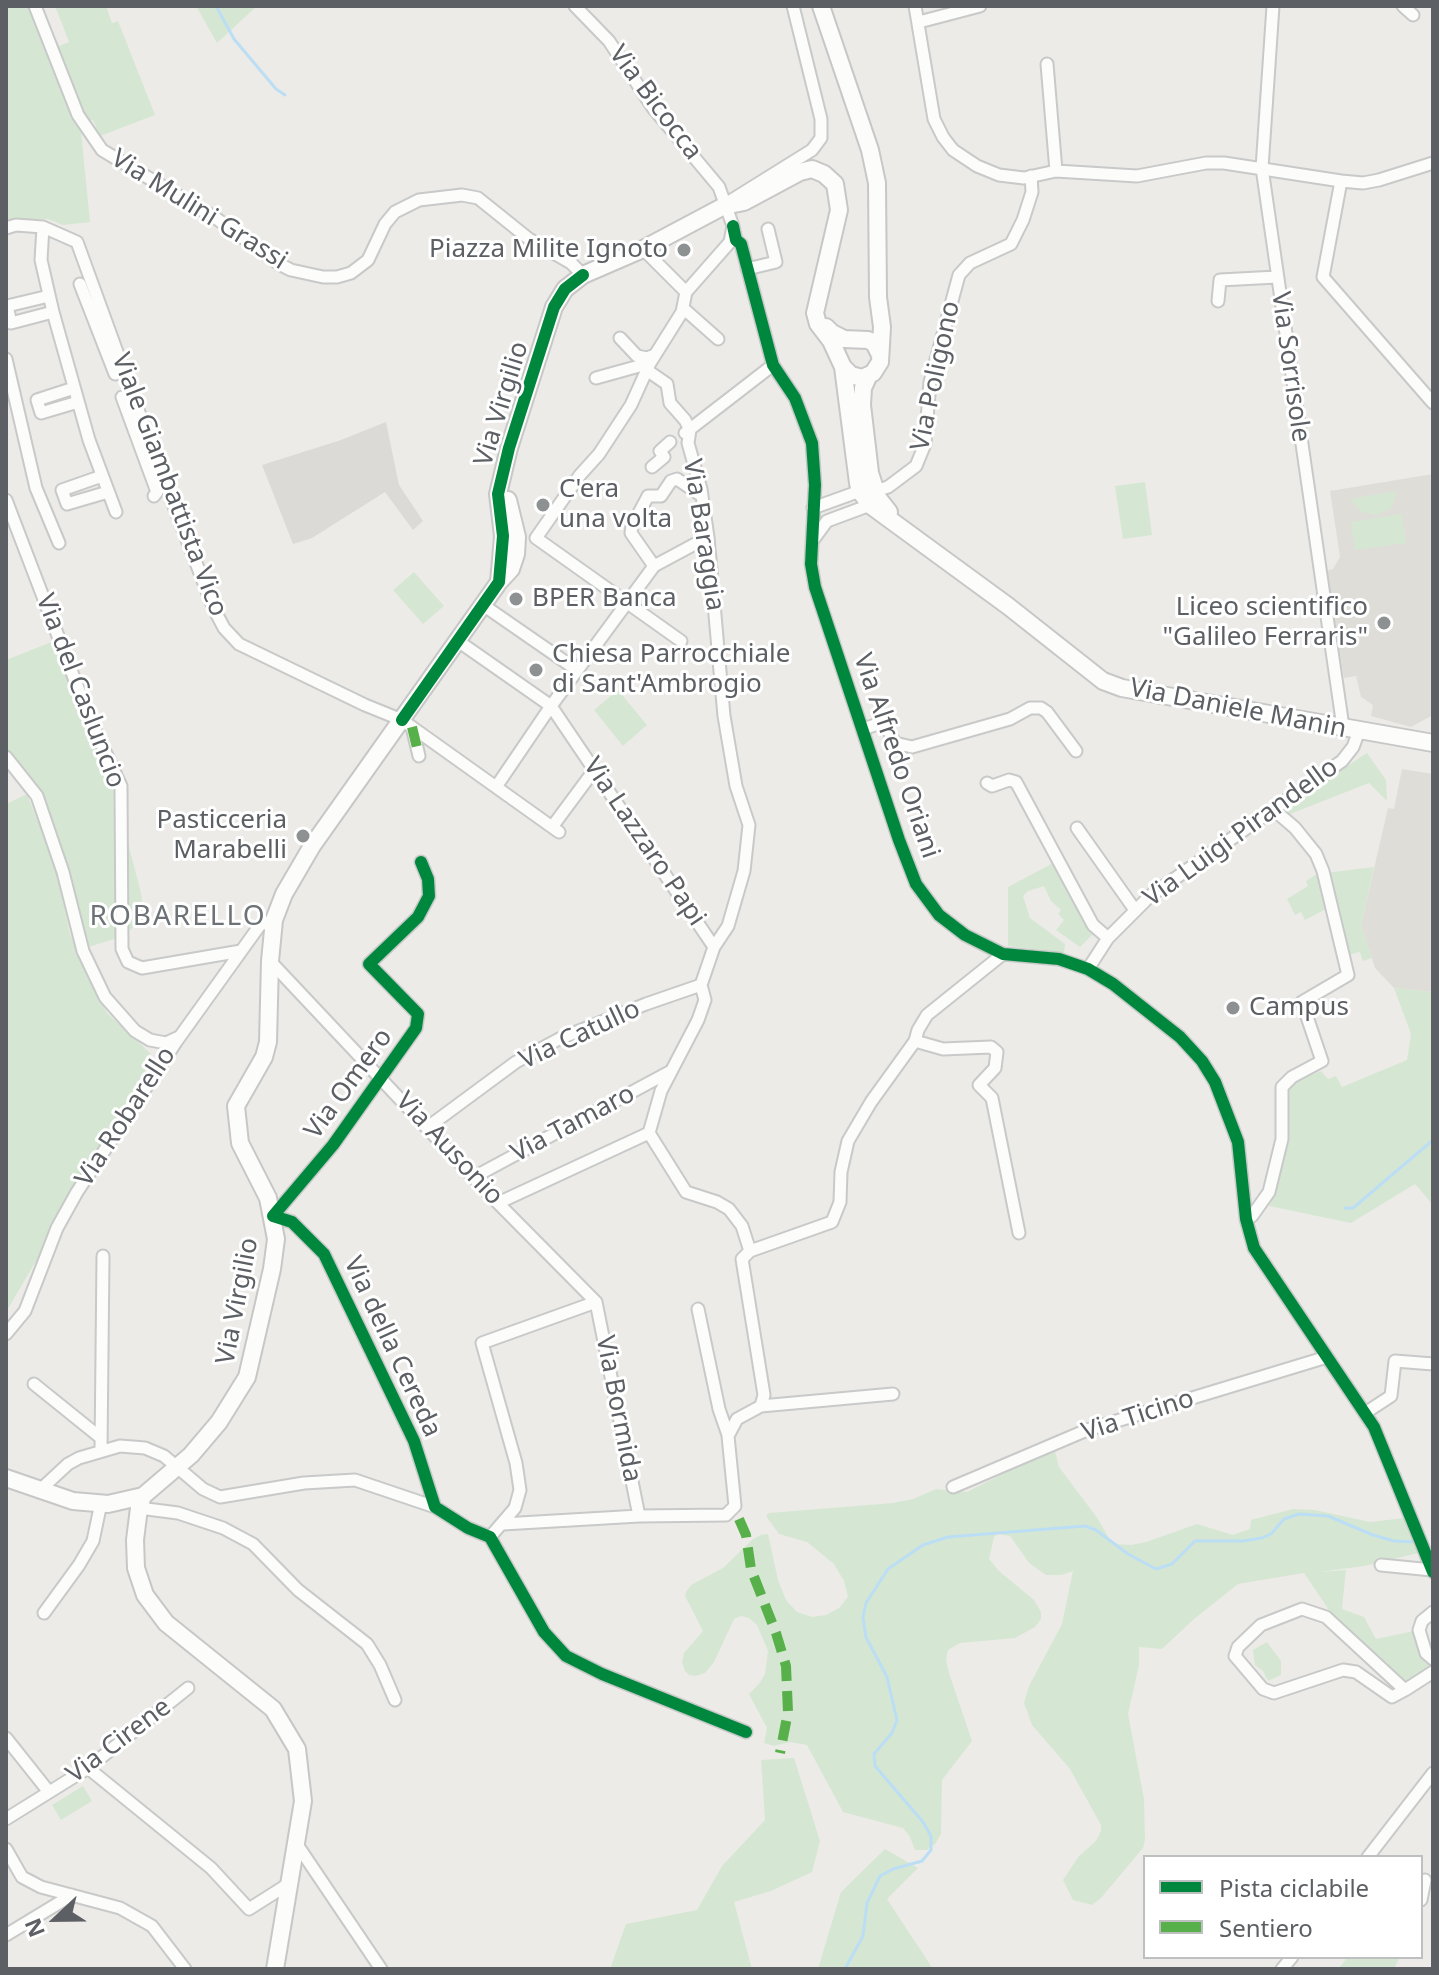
<!DOCTYPE html>
<html>
<head>
<meta charset="utf-8">
<style>
	body { margin:0 }
	#map { position:relative; width:1439px; height:1975px; overflow:hidden; background:#ecebe7; font-family:"Noto Sans",sans-serif }
	canvas { display:block }
	.frame { position:absolute; inset:0; border:8px solid #5c6064; pointer-events:none }
	.legend { position:absolute; left:1143px; top:1855px; width:280px; height:104px; box-sizing:border-box; background:#fff; border:2px solid #bebfc1; margin:0; padding:10px 14px; list-style:none; font-size:24px; color:#5c6064 }
	.legend li { display:flex; align-items:center; gap:16px; height:40px }
	.legend b { width:40px; border:2px solid #bebfc1 }
	.north { position:absolute; left:16px; top:1879px; width:80px; height:80px; -webkit-text-stroke:6px #fff; paint-order:stroke; rotate:248deg; font-size:22px; font-weight:700; line-height:32px; text-align:center; color:#5c6064 }
	.north::after { content:''; display:block; margin:auto; width:28px; height:36px; background:#5c6064; clip-path:polygon(50% 0,100% 100%,50% 72%,0 100%) }
</style>
</head>
<body>
<div id="map">
<canvas width="1439" height="1975"></canvas>
<div class="frame"></div>
<ul class="legend">
<li><b style="height:10px;background:#00873e"></b>Pista ciclabile</li>
<li><b style="height:10px;background:#58b04a"></b>Sentiero</li>
</ul>
<div class="north">N</div>
</div>
<script>
const ctx = document.querySelector('canvas').getContext('2d');
ctx.lineJoin = 'round';
function paint(path, color) {
  ctx.fillStyle = color;
  ctx.fill(path, 'evenodd');
}
function toPath(rows) {
  const path = new Path2D();
  for (const r of rows) {
    path.moveTo(r[0], r[1]);
    for (let i = 2; i < r.length; i += 2) path.lineTo(r[i], r[i + 1]);
  }
  return path;
}
function trace(path, color, width, dash) {
  ctx.strokeStyle = color;
  ctx.lineWidth = width;
  ctx.lineCap = dash ? 'butt' : 'round';
  ctx.setLineDash(dash || []);
  ctx.stroke(path);
}
function write(font, color, halo, rows, align = 'center') {
  ctx.font = font + ' "Noto Sans",sans-serif';
  ctx.lineWidth = 6;
  ctx.setLineDash([]);
  ctx.textBaseline = 'middle';
  ctx.strokeStyle = halo;
  ctx.fillStyle = color;
  for (const [text, x, y, turn = 0] of rows) {
    ctx.save();
    ctx.translate(x, y);
    ctx.rotate((+turn || 0) * Math.PI / 180);
    ctx.textAlign = isNaN(turn) ? turn : align;
    if (halo) ctx.strokeText(text, 0, 0);
    ctx.fillText(text, 0, 0);
    ctx.restore();
  }
}
paint(toPath([
	[386,422,399,485,423,521,413,530,385,492,312,538,293,544,262,465,341,440]
]), '#dcdad7');
paint(toPath([
	[1433,474,1433,715,1411,727,1371,716,1373,705,1361,697,1356,676,1344,678,1326,571,1333,569,1340,557,1330,491],
	[1402,769,1433,774,1433,992,1394,988,1375,968,1361,925,1388,808,1394,809]
]), '#dfddd7');
paint(toPath([
	[6,6,32,6,81,131,90,222,63,225,48,219,13,219,6,222],
	[55,6,106,6,112,23,118,21,155,115,100,136,93,120,84,123,54,48,69,42],
	[196,6,257,6,217,43],
	[1145,482,1152,535,1123,539,1115,486],
	[1397,491,1392,507,1377,515,1361,512,1350,499],
	[1402,514,1406,543,1355,550,1351,522],
	[414,572,444,606,423,624,393,590],
	[54,641,115,793,141,893,144,919,121,937,85,948,41,793,6,761,6,660],
	[618,690,647,725,623,746,594,710],
	[1367,753,1386,780,1387,801,1369,783,1285,816,1281,809],
	[27,794,56,868,70,934,89,980,107,1013,150,1053,152,1064,6,1312,6,804],
	[1057,861,1094,933,1080,947,1056,930,1064,920,1058,914,1061,910,1051,901,1044,886,1028,891,1023,896,1030,918,1065,944,1064,953,1008,946,1008,887],
	[1374,867,1361,925,1372,958,1363,961,1360,952,1348,955,1325,873],
	[1317,874,1320,875,1330,907,1305,920,1301,912,1295,915,1287,899,1308,886,1306,881],
	[1394,988,1433,992,1433,1205,1415,1184,1351,1223,1269,1206,1276,1192,1285,1153,1288,1139,1286,1095,1294,1082,1321,1071,1328,1079,1336,1076,1342,1087,1407,1060,1411,1034],
	[1054,1448,1059,1467,1098,1519,1112,1544,1131,1545,1146,1542,1197,1524,1233,1535,1250,1529,1251,1520,1293,1509,1315,1510,1370,1522,1405,1518,1418,1553,1364,1566,1320,1572,1346,1570,1342,1609,1364,1617,1376,1639,1414,1631,1417,1647,1425,1660,1433,1665,1407,1684,1335,1619,1304,1573,1238,1584,1194,1619,1162,1649,1139,1647,1139,1665,1128,1714,1144,1799,1145,1840,1143,1848,1101,1898,1092,1905,1073,1900,1063,1880,1079,1856,1096,1841,1101,1831,1101,1825,1070,1769,1032,1725,1024,1703,1029,1686,1062,1624,1073,1571,1062,1575,1046,1575,1029,1563,1010,1536,998,1534,994,1537,989,1559,999,1571,1034,1600,1041,1612,1041,1619,1035,1627,1015,1638,960,1643,948,1650,946,1661,950,1676,972,1741,942,1780,941,1834,935,1844,927,1850,915,1850,910,1837,903,1828,843,1812,807,1745,790,1742,774,1746,764,1743,767,1728,749,1694,759,1684,765,1674,768,1651,757,1625,749,1618,741,1616,734,1619,714,1662,705,1673,695,1676,689,1675,685,1671,682,1662,684,1653,703,1631,685,1596,686,1592,691,1585,723,1568,753,1539,761,1535,768,1534,778,1580,786,1600,797,1612,812,1617,826,1615,839,1608,848,1597,844,1581,834,1564,807,1542,779,1534,766,1516,769,1513,893,1503,913,1499,936,1489,967,1492],
	[1267,1642,1281,1661,1281,1675,1268,1681,1263,1671,1255,1665,1253,1650],
	[794,1758,820,1841,812,1872,771,1891,734,1902,752,1969,610,1969,626,1924,697,1910,722,1866,765,1820,761,1760],
	[83,1786,92,1801,61,1820,52,1805],
	[885,1849,918,1868,887,1899,933,1969,818,1969,841,1892],
	[1348,1957,1400,1957,1394,1969,1338,1969]
]), '#d5e7d3');
trace(toPath([
	[216,6,234,39,276,89,285,95],
	[1345,1208,1353,1208,1433,1140],
	[845,1969,863,1936,867,1903,880,1876,893,1869,922,1861,931,1850,931,1836,923,1822,875,1766,874,1754,892,1733,897,1720,887,1677,866,1637,863,1617,866,1603,888,1569,923,1545,948,1537,1085,1526,1096,1530,1128,1554,1156,1569,1172,1564,1195,1541,1243,1541,1262,1538,1271,1534,1284,1519,1299,1514,1328,1516,1373,1535,1394,1541,1417,1542]
]), '#bcdef5', 3);
const street = toPath([
	[35,6,78,115,102,150,217,219,279,264,291,270,323,277,337,277,351,273,368,260,385,224,395,212,419,200,462,195,478,198,529,239,571,263,583,275],
	[575,6,609,41,653,108,719,187,733,226,730,242,686,292,643,249],
	[915,6,934,119,943,137,953,150,977,166,999,175,1024,178,1056,171,1137,176,1206,163,1224,163,1341,181,1323,277,1433,403],
	[1273,6,1262,168,1343,727],
	[1403,6,1413,15],
	[919,22,980,6],
	[1047,64,1056,171],
	[1341,181,1363,183,1379,180,1433,163],
	[727,203,812,150,821,138,821,119,793,6],
	[733,226,736,240,741,244,773,365,795,398,812,443,815,485,811,564,815,587,899,840,916,884,939,915,965,935,1003,954,1059,959,1088,969,1113,984,1180,1037,1202,1061,1215,1082,1238,1142,1246,1219,1254,1248,1374,1427,1433,1572],
	[43,227,41,260,53,312,89,440,116,512],
	[6,228,16,225,43,227,77,242,161,473,214,609,224,628,239,644,365,705,402,720,559,832],
	[747,269,776,262,768,229],
	[80,284,115,374],
	[49,296,7,306,11,323,53,312],
	[1218,301,1220,280,1277,277],
	[683,308,718,339],
	[620,338,637,356,647,358,655,355],
	[6,359,36,488,59,543],
	[648,371,667,384,670,403,685,420,690,430,688,443,701,489,708,537,724,716,736,786,749,825,744,871,728,926,714,947],
	[596,378,650,363],
	[74,388,37,400,41,413,78,402],
	[122,397,157,492,154,496],
	[685,433,773,365],
	[652,467,664,457,660,451,670,442],
	[102,476,62,490,67,504,108,492],
	[6,500,89,717,121,786,122,949,128,962,142,968,241,951],
	[813,508,860,491],
	[536,538,580,475,599,454,631,405,650,363,682,312,686,292],
	[536,538,681,641],
	[813,540,827,521,870,505,875,491,888,487,916,466,925,444,930,382,959,275,970,263,1011,244,1023,220,1032,192,1031,176],
	[654,566,631,533,632,526,648,496,661,496,671,481,677,479,702,496],
	[483,605,577,670],
	[458,641,551,706,714,947,701,985,705,1000,698,1020,661,1091,649,1133,686,1192,717,1202,729,1209,742,1226,750,1251],
	[412,727,419,756],
	[863,729,884,722,895,743,912,747,1010,719,1030,708,1041,708,1047,712,1076,751],
	[6,757,37,796,63,872,83,951,105,997,135,1031,150,1040,166,1043,179,1037],
	[987,783,992,786,1009,780,1016,782,1093,925,1108,938],
	[496,787,551,706,654,566,708,537],
	[552,827,595,769],
	[1077,828,1135,910],
	[421,862,428,879,429,896,418,917,369,964,418,1014,416,1028,333,1145,273,1216,292,1222,324,1254,414,1441,435,1507,468,1528,490,1537,544,1632,566,1656,602,1674,746,1732],
	[270,961,492,1197,596,1302],
	[1088,969,1108,938,1150,896,1342,761,1353,747,1359,731],
	[915,1041,943,1049,991,1047,997,1052,995,1068,979,1085,992,1098,1019,1233],
	[428,1127,516,1062,559,1039,646,1004,701,985],
	[474,1177,671,1071],
	[498,1203,649,1133],
	[1246,1219,1252,1216,1269,1192,1282,1139,1282,1087,1292,1077,1322,1061,1302,1002,1348,975,1323,871,1316,854,1295,828,1273,809],
	[596,1302,639,1516],
	[698,1309,719,1409,728,1435],
	[6,1334,25,1311,57,1228,77,1192,176,1042,260,925,274,920],
	[34,1384,101,1438],
	[761,1406,893,1394],
	[1365,1413,1391,1396,1395,1361,1433,1364],
	[101,1450,103,1256],
	[953,1487,1087,1430,1327,1357],
	[40,1490,68,1464,79,1458,120,1446,145,1448,164,1456,203,1489,220,1497,304,1483,355,1480,435,1507],
	[139,1508,178,1513,223,1528,253,1544,298,1590,367,1644,380,1665,395,1700],
	[503,1524,639,1516,726,1515,735,1506,728,1436,737,1419,761,1406,764,1395,742,1259,750,1251,832,1222,840,1202,841,1172,848,1141,871,1102,915,1041,918,1030,927,1015,1003,954],
	[490,1537,515,1508,520,1490,516,1463,482,1343,596,1302],
	[1381,1565,1432,1570],
	[1433,1612,1422,1621,1419,1630,1426,1653,1433,1659],
	[44,1613,79,1565,93,1541,101,1503],
	[1405,1690,1326,1617,1302,1609,1261,1625,1238,1647,1235,1656,1263,1689,1274,1693,1343,1670,1356,1672,1392,1697,1405,1690,1433,1672],
	[6,1738,49,1792],
	[88,1768,211,1868,249,1909,290,1883],
	[6,1819,88,1768,188,1688],
	[296,1843,381,1969],
	[6,1849,22,1877,41,1887,120,1908,152,1926,185,1969],
	[1368,1857,1433,1773],
	[1421,1900,1425,1880],
	[6,1935,72,1895],
	[1282,1969,1292,1957]
]);
const secondary = toPath([
	[821,6,870,150,877,183,878,297,882,327,880,362,873,373,862,378,851,375,843,367],
	[826,327,832,333,844,339,868,340,874,343,880,355],
	[868,377,863,388,862,405,870,473,878,498,889,512],
	[499,582,511,569,516,554,517,537,508,500],
	[6,1478,73,1501,108,1504,143,1496,191,1455,219,1422,247,1377,272,1269,276,1239,268,1198,240,1143,236,1106,264,1057,268,1042,270,961,274,920,284,894,312,846,499,582,503,536,498,494,509,448,554,307,565,289,583,275,643,249,724,206,744,202,800,172,812,169,824,174,835,184,839,210,815,313,818,324,831,341,843,367,858,483,860,491,870,505,1008,606,1103,681,1122,688,1433,743],
	[143,1496,139,1508,135,1540,136,1568,145,1595,166,1623,273,1709,297,1749,303,1801,275,1969]
]);
trace(street, '#c8c9c9', 15);
trace(secondary, '#c7c7c7', 20);
trace(street, '#fcfcfb', 11);
trace(secondary, '#fcfcfb', 16);
trace(toPath([
	[412,727,419,756],
	[739,1519,746,1535,751,1569,776,1633,786,1666,788,1712,780,1753]
]), '#58b04a', 10, [20, 10]);
trace(toPath([
	[733,226,736,240,741,244,773,365,795,398,812,443,815,485,811,564,815,587,899,840,916,884,939,915,965,935,1003,954,1059,959,1088,969,1113,984,1180,1037,1202,1061,1215,1082,1238,1142,1246,1219,1254,1248,1374,1427,1433,1572],
	[402,720,499,582,503,536,498,494,509,448,554,307,565,289,583,275],
	[421,862,428,879,429,896,418,917,369,964,418,1014,416,1028,333,1145,273,1216,292,1222,324,1254,414,1441,435,1507,468,1528,490,1537,544,1632,566,1656,602,1674,746,1732]
]), '#00873e', 12);
for (const [x, y, r, color] of [
	[684,250,8,"#8e9192"],
	[543,505,8,"#8e9192"],
	[516,599,8,"#8e9192"],
	[1384,623,8,"#8e9192"],
	[536,670,8,"#8e9192"],
	[303,836,8,"#8e9192"],
	[1233,1008,8,"#8e9192"]
]) {
  const dot = new Path2D();
  dot.arc(x, y, r, 0, 2 * Math.PI);
  ctx.fillStyle = color;
  ctx.fill(dot);
  trace(dot, '#fff', 3);
}
write('26px', '#5c6064', '#fff', [
	["Via Bicocca",655,103,53],
	["Via Mulini Grassi",199,210,32],
	["Via Sorrisole",1290,367,82],
	["Via Poligono",936,376,-78],
	["Via Virgilio",502,404,-73],
	["Viale Giambattista Vico",169,485,69],
	["Via Baraggia",703,535,81],
	["Via del Casluncio",80,691,69],
	["Via Daniele Manin",1238,709,11],
	["Via Alfredo Oriani",896,756,71],
	["Via Luigi Pirandello",1241,833,-36],
	["Via Lazzaro Papi",644,842,56],
	["Via Catullo",580,1035,-25],
	["Via Omero",349,1084,-54],
	["Via Robarello",126,1117,-57],
	["Via Tamaro",573,1124,-28],
	["Via Ausonio",449,1149,47],
	["Via Virgilio",238,1301,-79],
	["Via della Cereda",392,1347,65],
	["Via Bormida",618,1409,79],
	["Via Ticino",1138,1416,-18],
	["Via Cirene",119,1741,-37]
]);
write('26px', '#5c6064', '#fff', [
	["Piazza Milite Ignoto",668,250,"right"],
	["C'era",559,490],
	["una volta",559,520],
	["BPER Banca",532,599],
	["Liceo scientifico",1368,608,"right"],
	["\"Galileo Ferraris\"",1368,638,"right"],
	["Chiesa Parrocchiale",552,655],
	["di Sant'Ambrogio",552,685],
	["Pasticceria",287,821,"right"],
	["Marabelli",287,851,"right"],
	["Campus",1249,1008]
], 'left');
ctx.letterSpacing = '2px';
write('28px', '#6d7276', '#fff', [
	["ROBARELLO",178,917]
]);
ctx.letterSpacing = '0px';
</script>
</body>
</html>
